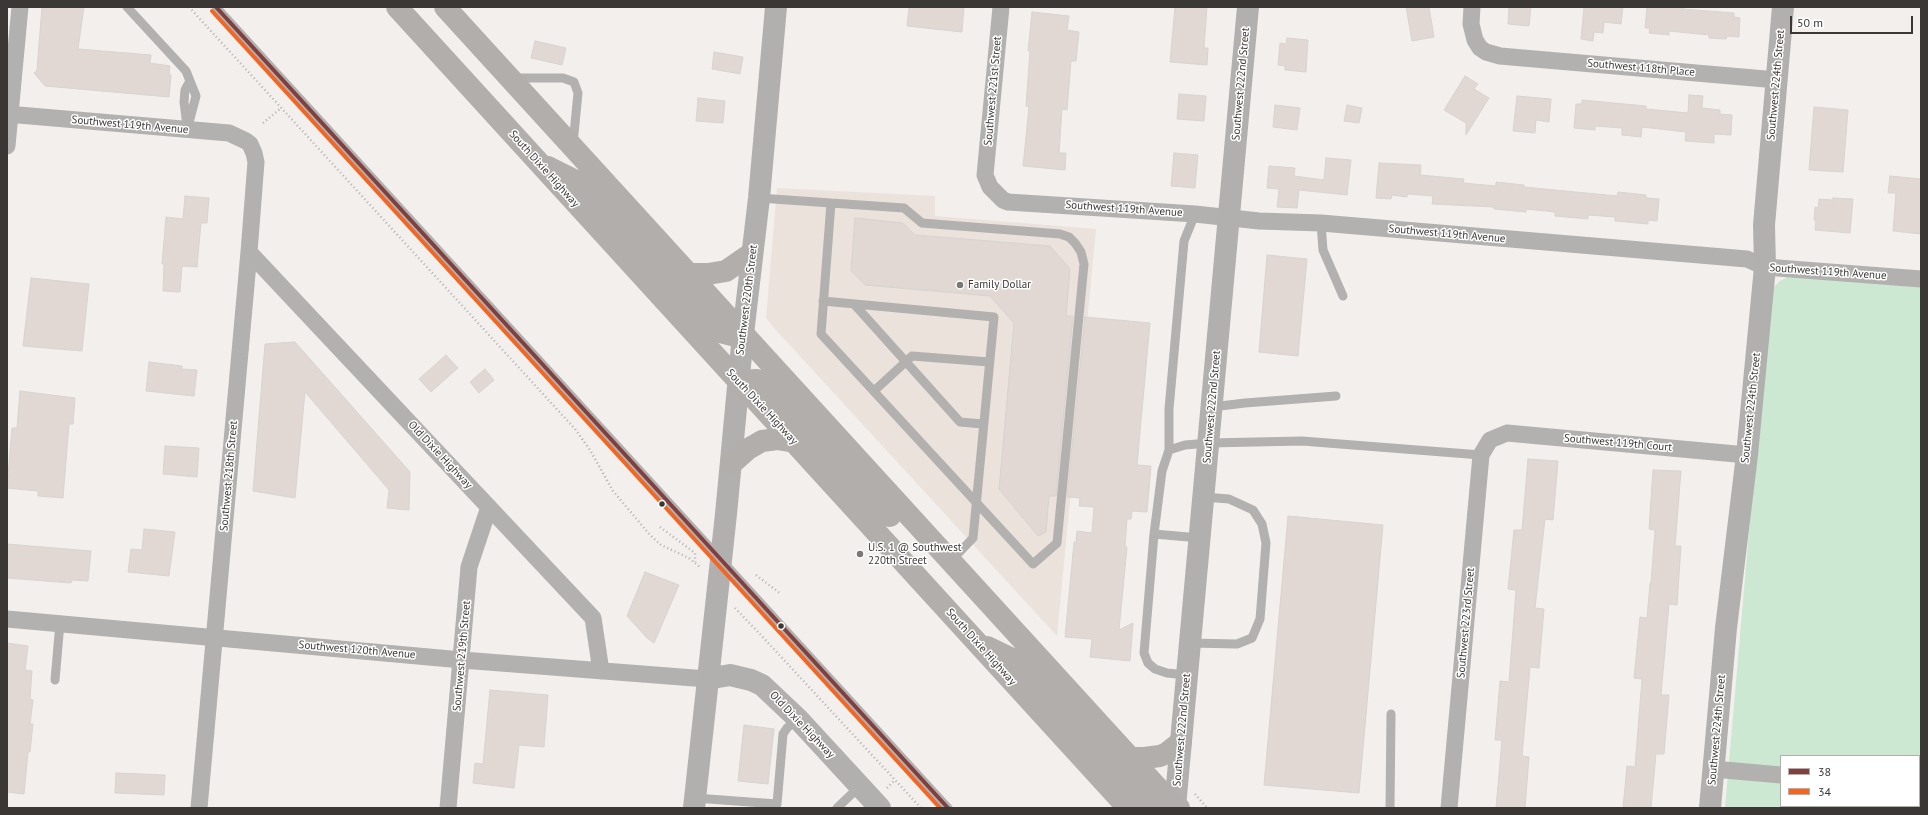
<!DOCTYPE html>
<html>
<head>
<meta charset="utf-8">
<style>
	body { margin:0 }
	#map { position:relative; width:1928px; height:815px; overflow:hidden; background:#f3efec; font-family:"PT Sans",sans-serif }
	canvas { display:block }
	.frame { position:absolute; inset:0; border:8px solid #3a3735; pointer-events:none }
	.legend { position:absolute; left:1780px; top:755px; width:140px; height:52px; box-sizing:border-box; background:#fff; border:1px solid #b0afae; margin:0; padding:5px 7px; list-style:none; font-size:12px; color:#3a3735 }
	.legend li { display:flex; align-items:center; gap:8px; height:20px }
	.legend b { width:20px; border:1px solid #b0afae }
	.scale { position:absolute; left:1790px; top:16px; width:123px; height:18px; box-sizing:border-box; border:2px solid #3a3735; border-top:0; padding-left:5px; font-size:12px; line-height:14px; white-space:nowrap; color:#3a3735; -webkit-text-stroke:3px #fff; paint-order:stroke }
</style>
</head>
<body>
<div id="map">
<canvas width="1928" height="815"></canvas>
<div class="frame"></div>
<ul class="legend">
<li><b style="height:5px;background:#804040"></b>38</li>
<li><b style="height:5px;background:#f26522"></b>34</li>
</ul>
<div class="scale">50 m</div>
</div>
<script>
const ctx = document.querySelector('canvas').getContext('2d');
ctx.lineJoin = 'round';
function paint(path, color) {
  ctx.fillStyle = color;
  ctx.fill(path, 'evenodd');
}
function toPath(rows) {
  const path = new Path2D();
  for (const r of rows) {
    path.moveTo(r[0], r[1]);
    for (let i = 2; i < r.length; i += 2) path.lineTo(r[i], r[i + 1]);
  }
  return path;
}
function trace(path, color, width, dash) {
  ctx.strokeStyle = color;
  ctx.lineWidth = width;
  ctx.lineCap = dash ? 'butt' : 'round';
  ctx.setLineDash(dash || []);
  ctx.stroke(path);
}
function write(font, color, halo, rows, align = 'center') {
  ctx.font = font + ' "PT Sans",sans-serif';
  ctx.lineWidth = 3;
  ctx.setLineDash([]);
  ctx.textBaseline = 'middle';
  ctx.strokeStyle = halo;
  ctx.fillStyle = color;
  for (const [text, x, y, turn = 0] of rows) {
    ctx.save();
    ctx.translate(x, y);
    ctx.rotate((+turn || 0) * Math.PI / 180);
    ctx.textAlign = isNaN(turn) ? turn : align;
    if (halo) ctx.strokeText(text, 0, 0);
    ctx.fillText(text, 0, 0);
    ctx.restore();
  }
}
paint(toPath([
	[777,188,935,196,935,216,1096,229,1057,636,774,328,766,318]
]), '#ebe2db');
paint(toPath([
	[1789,276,1921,287,1921,808,1725,808,1768,313,1772,289,1780,281],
	[1781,756,1919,756,1919,806,1781,806]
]), '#cce8d2');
const building = toPath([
	[42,7,84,7,78,49,151,55,150,63,170,66,169,75,171,75,169,97,45,86,34,73,37,70,42,7],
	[909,7,964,7,962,32,907,26,909,7],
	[1175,7,1207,7,1204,48,1208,48,1207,65,1170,62,1175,7],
	[1406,7,1429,7,1434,37,1412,41,1406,7],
	[1509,7,1531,7,1529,26,1508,24,1509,7],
	[1584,7,1623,7,1621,24,1604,22,1603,33,1594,32,1593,41,1581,39,1584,7],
	[1647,7,1683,7,1683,9,1734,13,1734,17,1740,18,1739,37,1727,36,1726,39,1709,38,1709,35,1669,31,1669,35,1649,33,1650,28,1645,28,1647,7],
	[1032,12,1069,16,1067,30,1079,32,1076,61,1071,61,1067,110,1062,109,1059,153,1066,153,1065,170,1023,166,1029,107,1026,106,1030,51,1028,51,1032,12],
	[1287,38,1308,40,1306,72,1285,70,1285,66,1278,65,1280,43,1286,44,1287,38],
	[535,41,566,48,562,65,531,58,535,41],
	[714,52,743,57,740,74,712,69,714,52],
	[1465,76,1478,84,1474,89,1489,98,1466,135,1466,123,1444,110,1465,76],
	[1179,94,1206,96,1204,121,1177,119,1179,94],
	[1689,95,1703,96,1702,108,1720,110,1720,114,1732,115,1731,135,1714,134,1714,143,1685,141,1686,132,1642,127,1641,137,1622,135,1622,128,1595,126,1595,130,1574,128,1576,104,1582,104,1582,100,1646,106,1646,109,1688,113,1689,95],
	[1517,96,1551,99,1549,122,1536,120,1535,133,1513,131,1517,96],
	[698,98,725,101,723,123,696,121,698,98],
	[1275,105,1300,108,1297,130,1273,127,1275,105],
	[1347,105,1362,108,1359,123,1344,121,1347,105],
	[1814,107,1848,110,1843,172,1809,170,1814,107],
	[1174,153,1198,155,1195,188,1171,186,1174,153],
	[1326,158,1351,160,1347,195,1299,190,1297,208,1277,207,1279,189,1267,188,1269,166,1295,168,1294,176,1324,180,1326,158],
	[1379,163,1421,165,1420,175,1464,179,1463,183,1496,186,1496,182,1524,185,1524,187,1617,196,1618,192,1646,195,1646,198,1659,199,1657,221,1648,220,1648,224,1615,221,1615,217,1588,215,1588,219,1555,216,1555,212,1526,209,1526,212,1494,209,1494,207,1432,204,1433,196,1407,194,1407,197,1392,195,1391,199,1376,198,1379,163],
	[1890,176,1921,179,1921,234,1893,231,1896,193,1888,193,1890,176],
	[185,196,209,198,207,223,201,223,197,267,182,266,180,292,163,291,164,264,162,264,166,217,183,219,185,196],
	[1833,198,1853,199,1850,233,1815,230,1816,221,1814,220,1815,207,1818,208,1819,199,1833,200,1833,198],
	[855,218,903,223,915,235,1050,246,1070,269,1066,316,1073,316,1056,496,1049,496,1046,532,1038,536,999,489,1014,323,990,296,865,285,851,271,855,218],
	[1267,255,1307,259,1298,356,1259,352,1267,255],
	[31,278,89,284,82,351,23,346,31,278],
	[1085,317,1150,323,1137,465,1151,466,1147,512,1132,511,1131,519,1127,519,1125,547,1127,547,1119,630,1133,623,1130,661,1090,657,1092,639,1065,637,1074,542,1076,542,1077,531,1092,533,1094,507,1079,506,1080,498,1067,497,1085,317],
	[295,342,410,472,409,510,387,508,389,490,305,392,295,498,253,491,265,344,295,342],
	[446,355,458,368,431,392,419,379,446,355],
	[149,362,182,366,182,369,197,370,194,396,146,391,149,362],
	[485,369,494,380,479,393,470,382,485,369],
	[20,391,75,398,73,424,69,424,63,498,38,496,38,491,7,488,12,428,17,428,20,391],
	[165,446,199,448,197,477,163,474,165,446],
	[1528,459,1558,461,1553,520,1545,519,1535,608,1544,609,1539,668,1530,667,1522,756,1529,757,1525,808,1496,808,1502,740,1495,740,1500,681,1509,682,1516,590,1508,589,1514,530,1522,530,1528,459],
	[1653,470,1681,471,1675,546,1681,546,1677,605,1669,604,1661,695,1669,695,1664,754,1656,754,1651,808,1623,808,1627,766,1635,767,1642,679,1634,678,1640,617,1647,618,1650,583,1651,583,1655,530,1649,529,1653,470],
	[1288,516,1383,525,1359,793,1264,785,1288,516],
	[144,529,175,532,169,576,128,572,131,549,142,550,144,529],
	[7,544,91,551,88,581,72,580,71,583,7,578,7,544],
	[645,572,679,585,654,643,647,638,627,616,645,572],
	[7,643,28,646,25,670,32,671,30,699,33,700,30,724,33,724,30,752,28,752,24,794,7,792,7,643],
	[490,690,548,695,544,747,519,745,514,788,473,783,475,763,483,764,490,690],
	[744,725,774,729,768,784,738,781,744,725],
	[116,773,165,775,164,795,115,793,116,773]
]);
paint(building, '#e1d7d3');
trace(building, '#d6d3d1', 1);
trace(toPath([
	[189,7,575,429,590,450,613,491,650,535,661,545,689,558,701,568],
	[263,123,281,108],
	[660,527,695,553,695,562],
	[756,575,781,594],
	[735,608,759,633,921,808],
	[887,788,895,780],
	[1195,794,1207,808]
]), '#b2b0af', 2.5, [1, 3]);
trace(toPath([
	[127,7,186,71,196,96,187,130],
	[216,7,948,808],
	[512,78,563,78,574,82,578,93,573,144],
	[187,126,184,102,185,90,190,81],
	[759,198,831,203,904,208,922,223,1060,234,1069,237,1075,243,1081,252,1084,264,1057,543,1033,564,821,334,831,203],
	[1321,223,1323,250,1343,296],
	[823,301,994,317,973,538,951,561],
	[854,304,960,422,983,424],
	[874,391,912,356,989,362],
	[1212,407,1245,403,1336,396],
	[1169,450,1169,409,1184,241,1195,214],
	[1154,534,1162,471,1169,450,1185,445,1209,443,1302,441,1481,455],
	[1190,643,1237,644,1252,638,1260,619,1266,543,1262,524,1253,510,1229,499,1204,497],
	[1187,675,1167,673,1155,669,1148,663,1144,653,1154,534,1200,538],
	[55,680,60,623],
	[695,798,777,804,783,734,787,728,798,719],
	[837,808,860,786],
	[1390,808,1391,714]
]), '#b2b1b0', 9);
trace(toPath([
	[1001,7,985,175,990,187,1003,200,1008,202,1195,214,1259,221,1321,223,1747,259,1765,267,1921,279],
	[1472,7,1471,24,1475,40,1480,48,1486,52,1500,56,1777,80],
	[7,114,229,133,246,141,250,144,254,153,256,162,249,252,199,808],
	[7,146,20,7],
	[249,252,593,618,601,671],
	[7,619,462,660,707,679],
	[1713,769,1781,775],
	[1919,787,1921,787],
	[448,808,469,567,489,507],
	[1449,808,1481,455,1490,440,1507,433,1747,455]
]), '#b2b1b0', 17);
trace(toPath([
	[707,679,730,675,751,680,762,685,798,719,880,808],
	[694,808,726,514,743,334,759,198,776,7],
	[1179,808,1175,807,1248,7],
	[1710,808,1726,628,1747,455,1765,267,1764,225,1783,7]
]), '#b2b0af', 22);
trace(toPath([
	[397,7,1128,808],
	[445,7,1176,808],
	[548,167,576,181,708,326,720,332,731,335,743,334],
	[689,274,708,274,726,271,752,253],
	[738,381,757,380,772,390,890,516],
	[731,464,748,449,762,441,777,439,795,442],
	[987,647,1014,660,1140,798,1152,805,1175,807],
	[1131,758,1144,758,1160,756,1167,753,1181,742]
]), '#b1aeac', 22);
trace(toPath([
	[216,7,948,808]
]), '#804040', 4);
trace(toPath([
	[212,11,940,808]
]), '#f26522', 4);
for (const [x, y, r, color] of [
	[960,285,4,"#7b7775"],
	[662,504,3.5,"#3a3735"],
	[860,554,4,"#7b7775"],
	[781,626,3.5,"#3a3735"]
]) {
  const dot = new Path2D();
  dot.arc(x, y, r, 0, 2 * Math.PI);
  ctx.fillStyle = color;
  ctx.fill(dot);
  trace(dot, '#fff', 1.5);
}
write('11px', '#3a3735', '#fff', [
	["Southwest 118th Place",1641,68,5],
	["Southwest 222nd Street",1241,84,-85],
	["Southwest 224th Street",1776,85,-85],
	["Southwest 221st Street",993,91,-85],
	["Southwest 119th Avenue",130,125,5],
	["South Dixie Highway",544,169,48],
	["Southwest 119th Avenue",1124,209,4],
	["Southwest 119th Avenue",1447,234,5],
	["Southwest 119th Avenue",1828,272,4],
	["Southwest 220th Street",747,300,-83],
	["South Dixie Highway",762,407,47],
	["Southwest 222nd Street",1212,407,-85],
	["Southwest 224th Street",1751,408,-84],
	["Southwest 119th Court",1618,443,5],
	["Old Dixie Highway",440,455,47],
	["Southwest 218th Street",229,476,-85],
	["Southwest 223rd Street",1466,623,-85],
	["South Dixie Highway",981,647,48],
	["Southwest 120th Avenue",357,650,5],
	["Southwest 219th Street",462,656,-85],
	["Old Dixie Highway",802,725,46],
	["Southwest 222nd Street",1182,730,-85],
	["Southwest 224th Street",1717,730,-85]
]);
write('11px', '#3a3735', '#fff', [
	["Family Dollar",968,285],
	["U.S. 1 @ Southwest",868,548],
	["220th Street",868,561]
], 'left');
</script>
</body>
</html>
